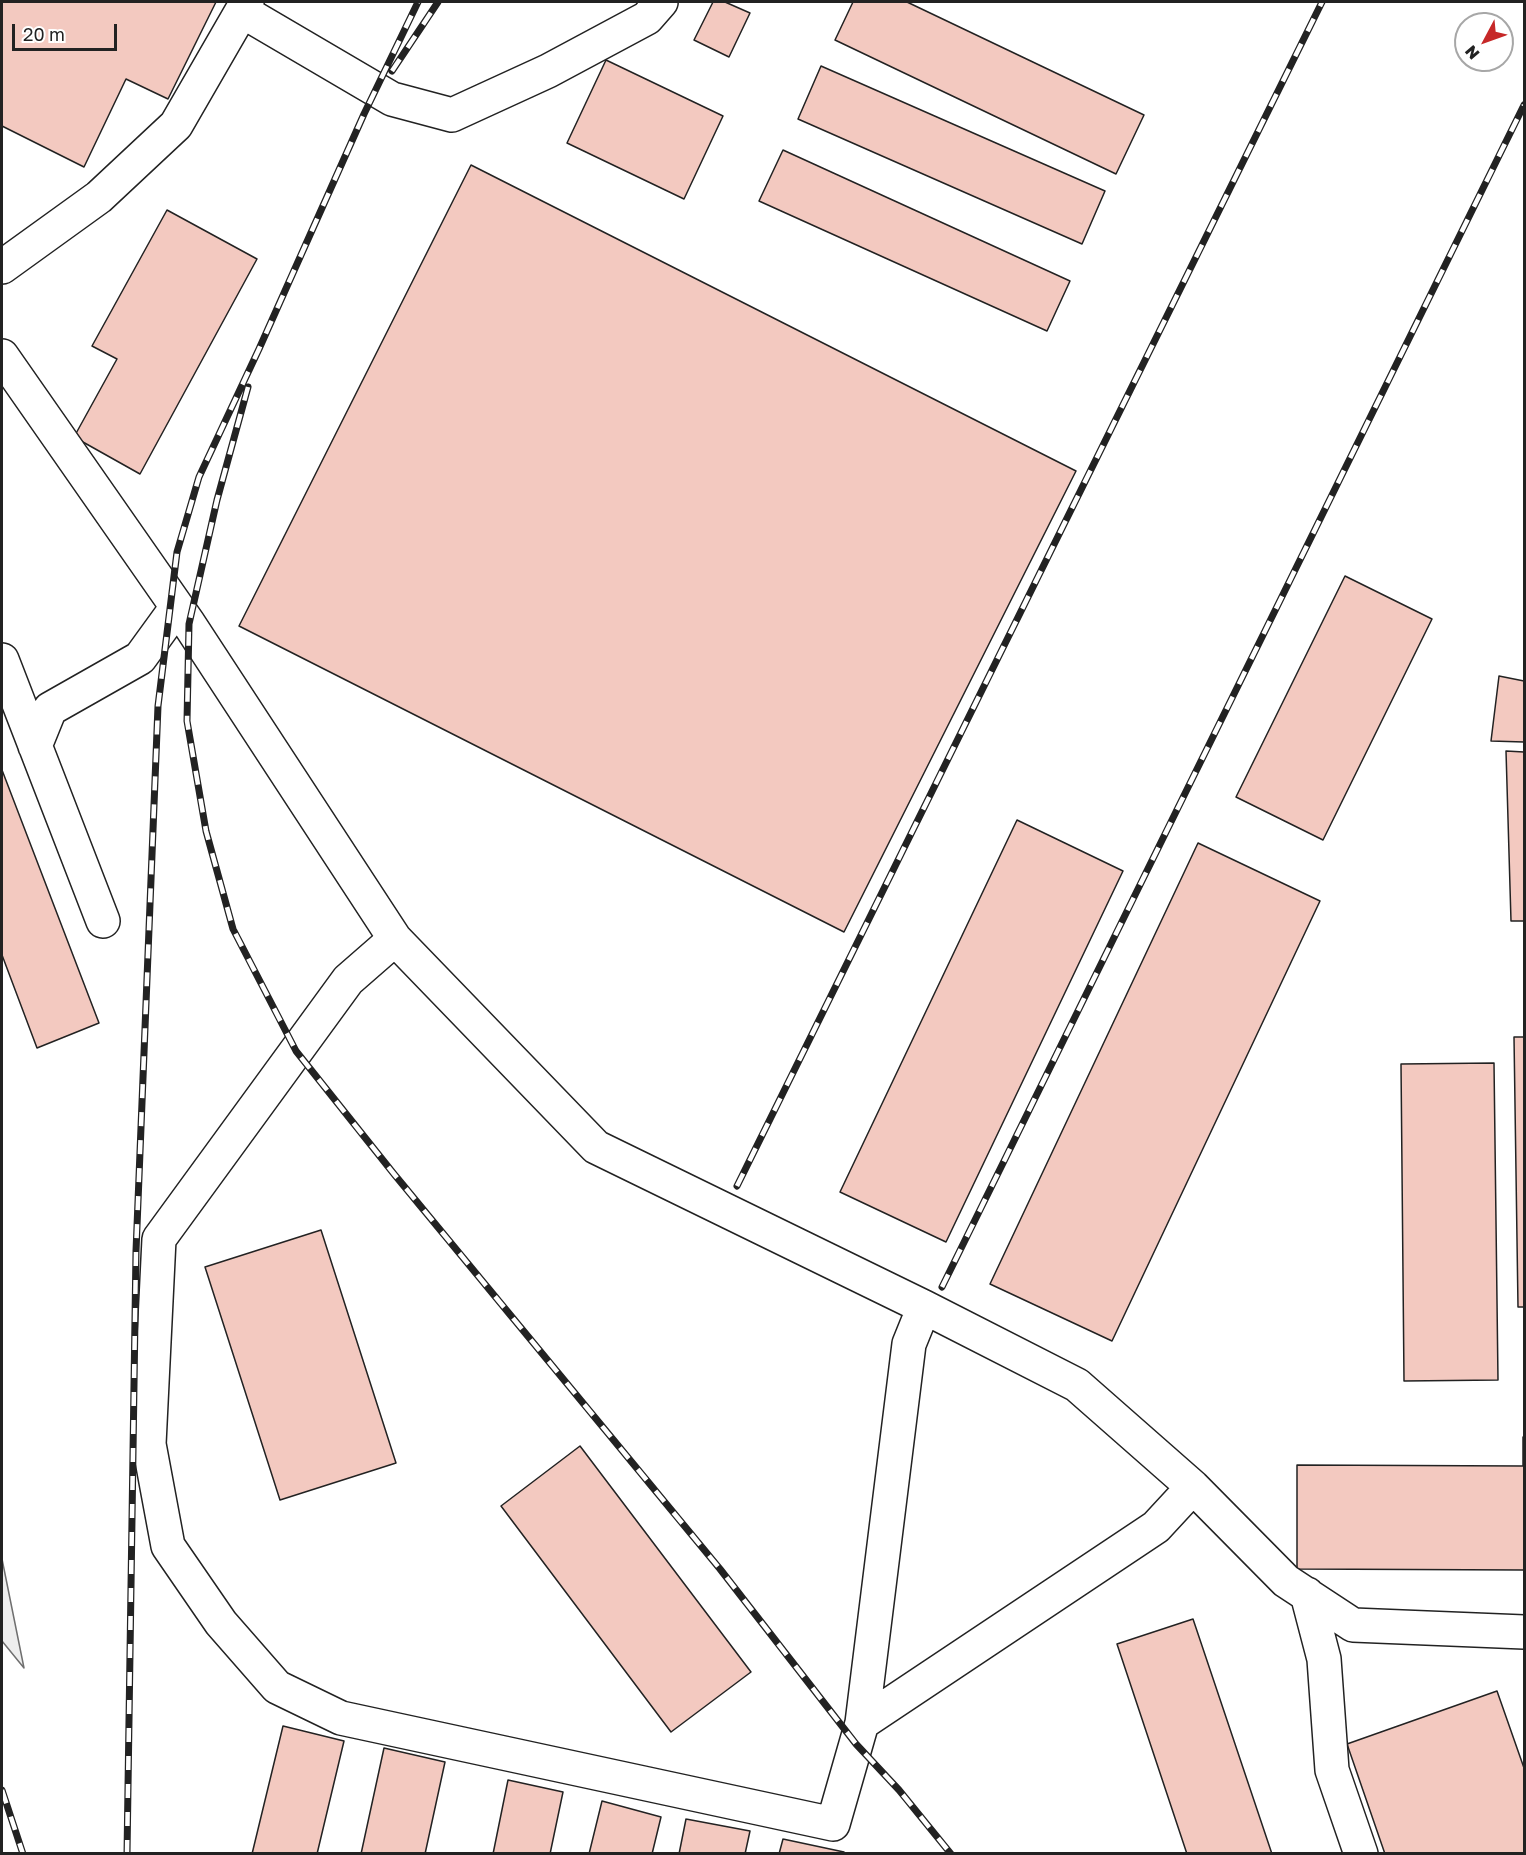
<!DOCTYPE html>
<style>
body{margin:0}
#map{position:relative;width:1526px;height:1855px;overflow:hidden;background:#fff;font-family:"Golos Text",sans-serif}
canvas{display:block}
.frame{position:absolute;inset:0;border:3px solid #222;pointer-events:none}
.north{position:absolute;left:1454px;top:12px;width:60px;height:60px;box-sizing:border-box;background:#fff;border:2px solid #a7a7a7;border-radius:50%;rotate:229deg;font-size:16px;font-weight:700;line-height:24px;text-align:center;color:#222}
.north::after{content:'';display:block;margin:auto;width:21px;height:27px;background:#c62828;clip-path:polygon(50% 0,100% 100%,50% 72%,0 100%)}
.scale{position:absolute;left:12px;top:24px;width:105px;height:27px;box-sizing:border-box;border:3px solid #222;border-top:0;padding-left:8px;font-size:18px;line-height:21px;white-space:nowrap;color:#222;-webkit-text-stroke:4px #fff;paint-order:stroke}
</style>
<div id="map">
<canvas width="1526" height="1855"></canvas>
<div class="frame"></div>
<div class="north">N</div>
<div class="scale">20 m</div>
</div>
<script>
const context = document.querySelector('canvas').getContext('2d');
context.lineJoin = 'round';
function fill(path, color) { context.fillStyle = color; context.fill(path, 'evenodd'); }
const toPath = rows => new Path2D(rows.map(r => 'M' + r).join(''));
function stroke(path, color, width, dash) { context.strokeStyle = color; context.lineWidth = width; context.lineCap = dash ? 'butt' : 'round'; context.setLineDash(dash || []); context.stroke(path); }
const green = toPath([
 [2,1559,24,1668,2,1641,2,1559]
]);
fill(green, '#eee');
stroke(green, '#6f6f6f', 1.5);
const building = toPath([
 [2,2,216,2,168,99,126,79,84,167,2,126,2,2],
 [713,2,725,2,750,13,729,57,694,40,713,2],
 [853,2,907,2,1144,115,1116,174,835,40,853,2],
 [606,60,723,116,684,199,567,143,606,60],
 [821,66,1105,191,1082,244,798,119,821,66],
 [783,150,1070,281,1047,331,759,201,783,150],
 [471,165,1076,471,844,932,239,626,471,165],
 [167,210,257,259,140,474,74,437,117,359,92,346,167,210],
 [1345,576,1432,619,1323,840,1236,797,1345,576],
 [1499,676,1524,681,1524,742,1491,741,1499,676],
 [1506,751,1524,752,1524,921,1511,921,1506,751],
 [2,770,99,1023,37,1048,2,955,2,770],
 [1017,820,1123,871,946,1242,840,1192,1017,820],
 [1198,843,1320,901,1112,1341,990,1284,1198,843],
 [1514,1037,1524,1037,1524,1307,1518,1307,1514,1037],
 [1494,1063,1498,1380,1404,1381,1401,1064,1494,1063],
 [321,1230,396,1463,280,1500,205,1267,321,1230],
 [1523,1437,1524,1437,1524,1570,1297,1569,1297,1465,1523,1466,1523,1437],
 [580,1446,751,1672,671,1732,501,1506,580,1446],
 [1193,1619,1272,1854,1187,1854,1117,1644,1193,1619],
 [1497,1691,1524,1768,1524,1854,1385,1854,1347,1744,1497,1691],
 [283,1726,344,1741,317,1854,252,1854,283,1726],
 [384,1748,445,1762,425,1854,361,1854,384,1748],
 [508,1780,563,1792,550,1854,493,1854,508,1780],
 [602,1801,661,1817,652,1854,589,1854,602,1801],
 [686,1819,750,1831,745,1854,679,1854,686,1819],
 [783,1839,844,1852,844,1854,779,1854,783,1839]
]);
fill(building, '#f3c9c0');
stroke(building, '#222', 1.5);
const minor = toPath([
 [242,11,392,99,452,115,548,71,647,18,661,2],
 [2,267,99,197,176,125,247,2],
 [2,356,189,624,395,939,596,1147,924,1307,1077,1385,1193,1487,1286,1581,1353,1625,1524,1632],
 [2,660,103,921],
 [35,746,50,709,140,658,177,607],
 [395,939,348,980,159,1239,149,1444,168,1546,221,1623,277,1687,341,1718,833,1824,862,1723,1156,1527,1193,1487],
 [1307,1594,1324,1659,1332,1770,1361,1854],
 [862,1723,909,1344,924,1307]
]);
stroke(minor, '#222', 36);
stroke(minor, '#fff', 33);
const rail = toPath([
 [392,71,438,2],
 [248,387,217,500,189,624,187,721,206,831,233,929,296,1051,394,1174,720,1569,856,1744,899,1790,951,1854],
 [737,1186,1322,2],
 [942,1287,1524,105],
 [2,1790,23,1854],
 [127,1854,136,1251,158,706,177,552,199,477,259,349,364,114,418,2]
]);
stroke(rail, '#222', 7);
stroke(rail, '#fff', 4.5, [14]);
</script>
